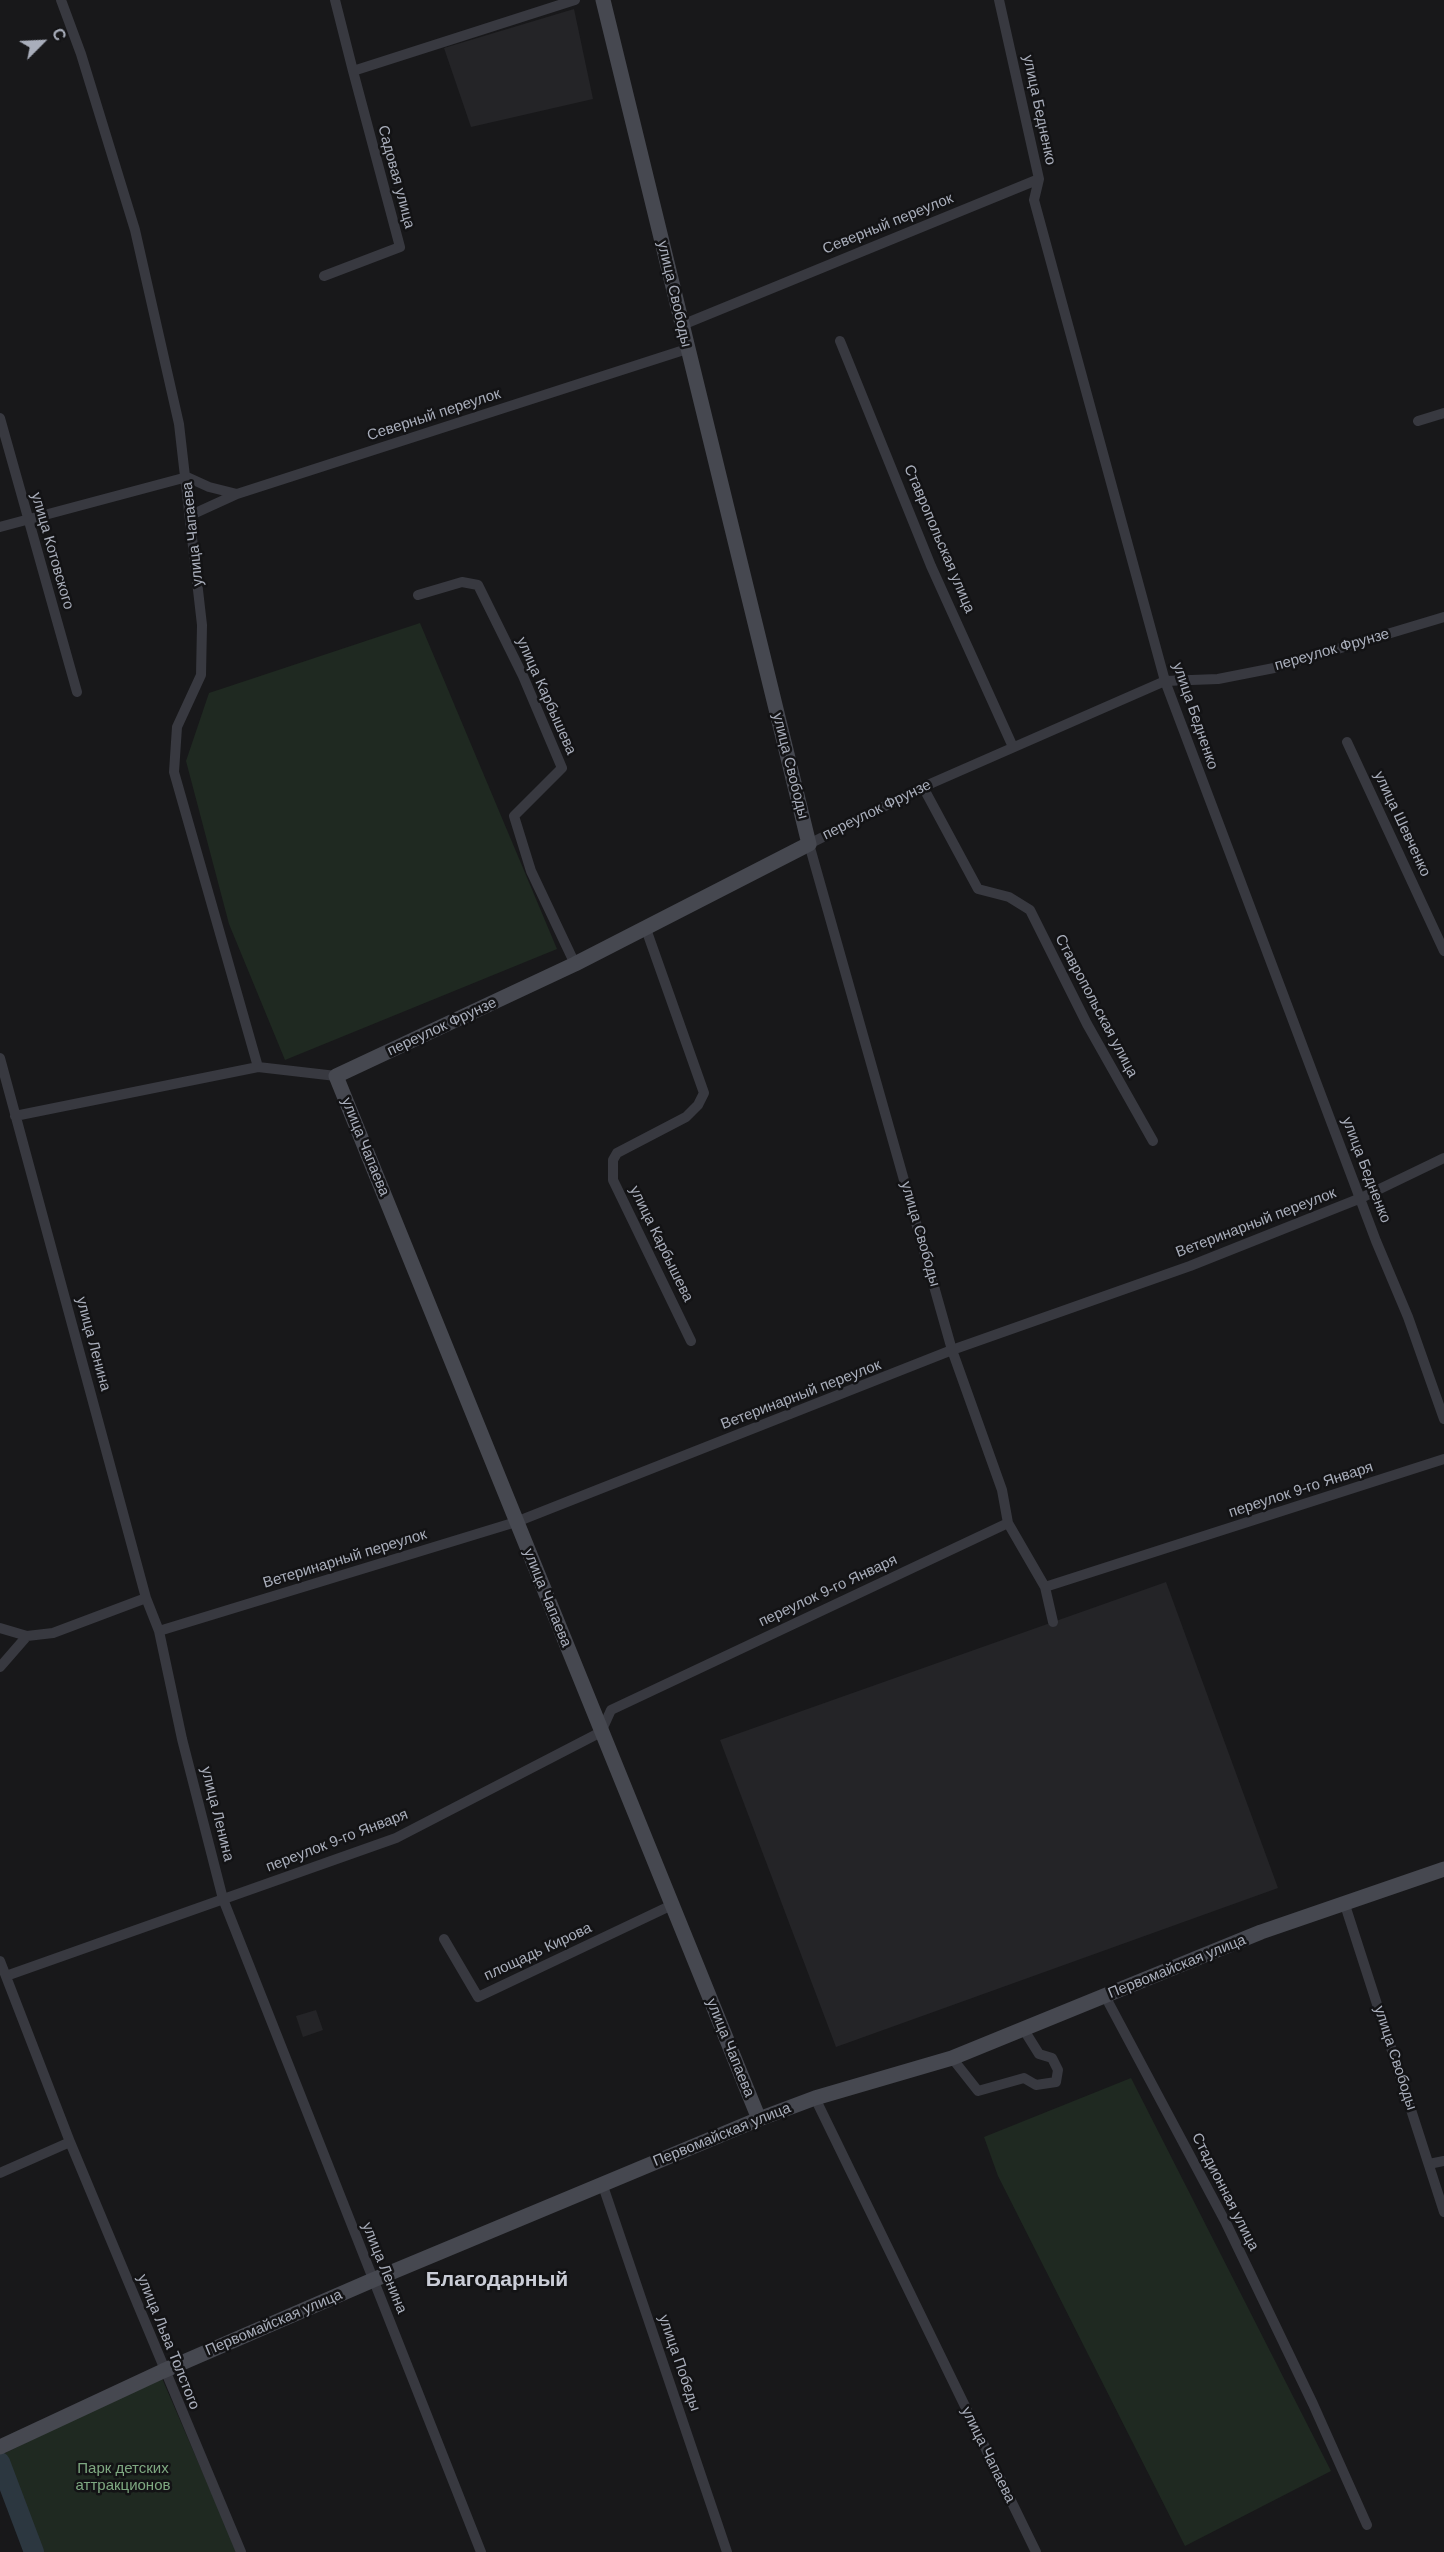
<!DOCTYPE html>
<meta charset="utf-8">
<style>
body{margin:0}
#map{position:relative;width:1444px;height:2552px;overflow:hidden;background:#18181a;font-family:Arial,sans-serif}
canvas{display:block}
.north{position:absolute;left:12px;top:12px;width:60px;height:60px;-webkit-text-stroke:4px #131315;paint-order:stroke;rotate:66deg;font-size:16px;font-weight:700;line-height:24px;text-align:center;color:#a9aebb}
.north::after{content:'';display:block;margin:auto;width:21px;height:27px;background:#a9aebb;clip-path:polygon(50% 0,100% 100%,50% 72%,0 100%)}
</style>
<div id="map">
<canvas width="1444" height="2552"></canvas>
<div class="north">С</div>
</div>
<script>
const context = document.querySelector('canvas').getContext('2d');
context.lineJoin = 'round';
function fill(path, color) { context.fillStyle = color; context.fill(path, 'evenodd'); }
const toPath = rows => new Path2D(rows.map(r => 'M' + r).join(''));
function stroke(path, color, width, dash) { context.strokeStyle = color; context.lineWidth = width; context.lineCap = dash ? 'butt' : 'round'; context.setLineDash(dash || []); context.stroke(path); }
function write(font, color, halo, rows, align = 'center') {
  context.font = font + ' Arial,sans-serif'; context.lineWidth = 5; context.setLineDash([]); context.textBaseline = 'middle'; context.strokeStyle = halo; context.fillStyle = color; for (const [text, x, y, turn = 0] of rows) {
    context.save(); context.translate(x, y); context.rotate((+turn || 0) * Math.PI / 180); context.textAlign = isNaN(turn) ? turn : align; if (halo) context.strokeText(text, 0, 0); context.fillText(text, 0, 0); context.restore();
  }
}
fill(toPath([
 [574,9,593,99,471,127,444,48],
 [1166,1582,1278,1888,836,2047,720,1740],
 [316,2010,323,2030,303,2037,296,2016]
]), '#242427');
fill(toPath([
 [420,623,557,949,285,1060,229,924,186,761,209,693],
 [1131,2078,1331,2471,1185,2546,998,2176,984,2137],
 [161,2376,237,2552,40,2552,1,2455]
]), '#1f2921');
stroke(toPath([
 [0,2462,34,2552]
]), '#2c3740', 20);
stroke(toPath([
 [61,0,81,54,135,230,179,424,202,625,201,675,177,727,174,772,258,1067],
 [335,0,353,71],
 [999,0,1039,179,1034,200,1165,681,1376,1241,1408,1317,1444,1419],
 [324,276,400,247,353,71,575,0],
 [682,325,1039,179],
 [840,341,931,566,1013,747],
 [0,418,77,692],
 [1418,421,1444,413],
 [191,515,237,494,687,349],
 [0,527,187,477,209,487,237,494],
 [418,595,462,582,478,585,523,676,562,768,514,816,531,871,575,964],
 [1444,617,1274,668,1218,679,1165,681,923,787,809,844,952,1350,1002,1490,1008,1523,1045,1587,1444,1459],
 [1347,742,1444,951],
 [923,787,978,889,1009,897,1030,910,1087,1024,1153,1141],
 [646,929,704,1093,698,1105,686,1117,617,1153,613,1160,613,1180,691,1341],
 [0,1058,146,1598,159,1631,182,1739,223,1899,481,2552],
 [15,1116,258,1067,336,1076],
 [1045,1587,1053,1622],
 [0,1628,27,1636,53,1633,146,1598],
 [159,1631,516,1522,952,1350,1190,1266,1361,1198,1444,1158],
 [0,1667,27,1636],
 [1345,1905,1444,2212],
 [444,1939,478,1997,672,1905],
 [0,1961,70,2142,0,2173],
 [6,1976,396,1838,601,1732,611,1710,1008,1523],
 [1105,1996,1226,2223,1313,2404,1367,2525],
 [952,2058,978,2091,1024,2078,1036,2085,1056,2082,1058,2070,1052,2058,1039,2054,1024,2030],
 [815,2098,1036,2552],
 [70,2142,241,2552],
 [1429,2164,1444,2161],
 [602,2183,727,2552]
]), '#383940', 10);
stroke(toPath([
 [603,0,809,844,575,964,336,1076,759,2119],
 [0,2447,163,2371,373,2280,759,2119,815,2098,952,2058,1261,1932,1444,1869]
]), '#464850', 15);
write('15px', '#a9aebb', '#131315', [
 ["улица Бедненко",1039,110,78],
 ["Садовая улица",396,177,75],
 ["Северный переулок",888,224,-22],
 ["улица Свободы",674,294,77],
 ["Северный переулок",434,415,-18],
 ["улица Чапаева",193,534,-96],
 ["Ставропольская улица",939,539,67],
 ["улица Котовского",52,551,74],
 ["переулок Фрунзе",1332,650,-16],
 ["улица Карбышева",546,696,66],
 ["улица Бедненко",1195,716,71],
 ["улица Свободы",790,766,76],
 ["переулок Фрунзе",877,810,-26],
 ["улица Шевченко",1402,824,65],
 ["Ставропольская улица",1096,1006,62],
 ["переулок Фрунзе",442,1027,-25],
 ["улица Чапаева",365,1147,68],
 ["улица Бедненко",1366,1170,69],
 ["Ветеринарный переулок",1256,1223,-21],
 ["улица Свободы",920,1234,74],
 ["улица Карбышева",661,1244,64],
 ["улица Ленина",93,1344,75],
 ["Ветеринарный переулок",801,1395,-21],
 ["переулок 9-го Января",1301,1490,-18],
 ["Ветеринарный переулок",345,1559,-17],
 ["переулок 9-го Января",828,1591,-25],
 ["улица Чапаева",547,1598,68],
 ["улица Ленина",217,1814,76],
 ["переулок 9-го Января",337,1841,-21],
 ["площадь Кирова",538,1952,-25],
 ["Первомайская улица",1177,1967,-22],
 ["улица Чапаева",730,2048,68],
 ["улица Свободы",1395,2058,72],
 ["Первомайская улица",722,2135,-22],
 ["Стадионная улица",1225,2192,63],
 ["улица Ленина",384,2268,68],
 ["Первомайская улица",274,2323,-23],
 ["улица Льва Толстого",168,2342,68],
 ["улица Победы",679,2363,71],
 ["улица Чапаева",988,2455,64]
]);
write('15px', '#7ea881', '#131315', [
 ["Парк детских",123,2469],
 ["аттракционов",123,2486]
]);
write('bold 21px', '#cacdd7', '#131315', [
 ["Благодарный",497,2280]
]);
</script>
